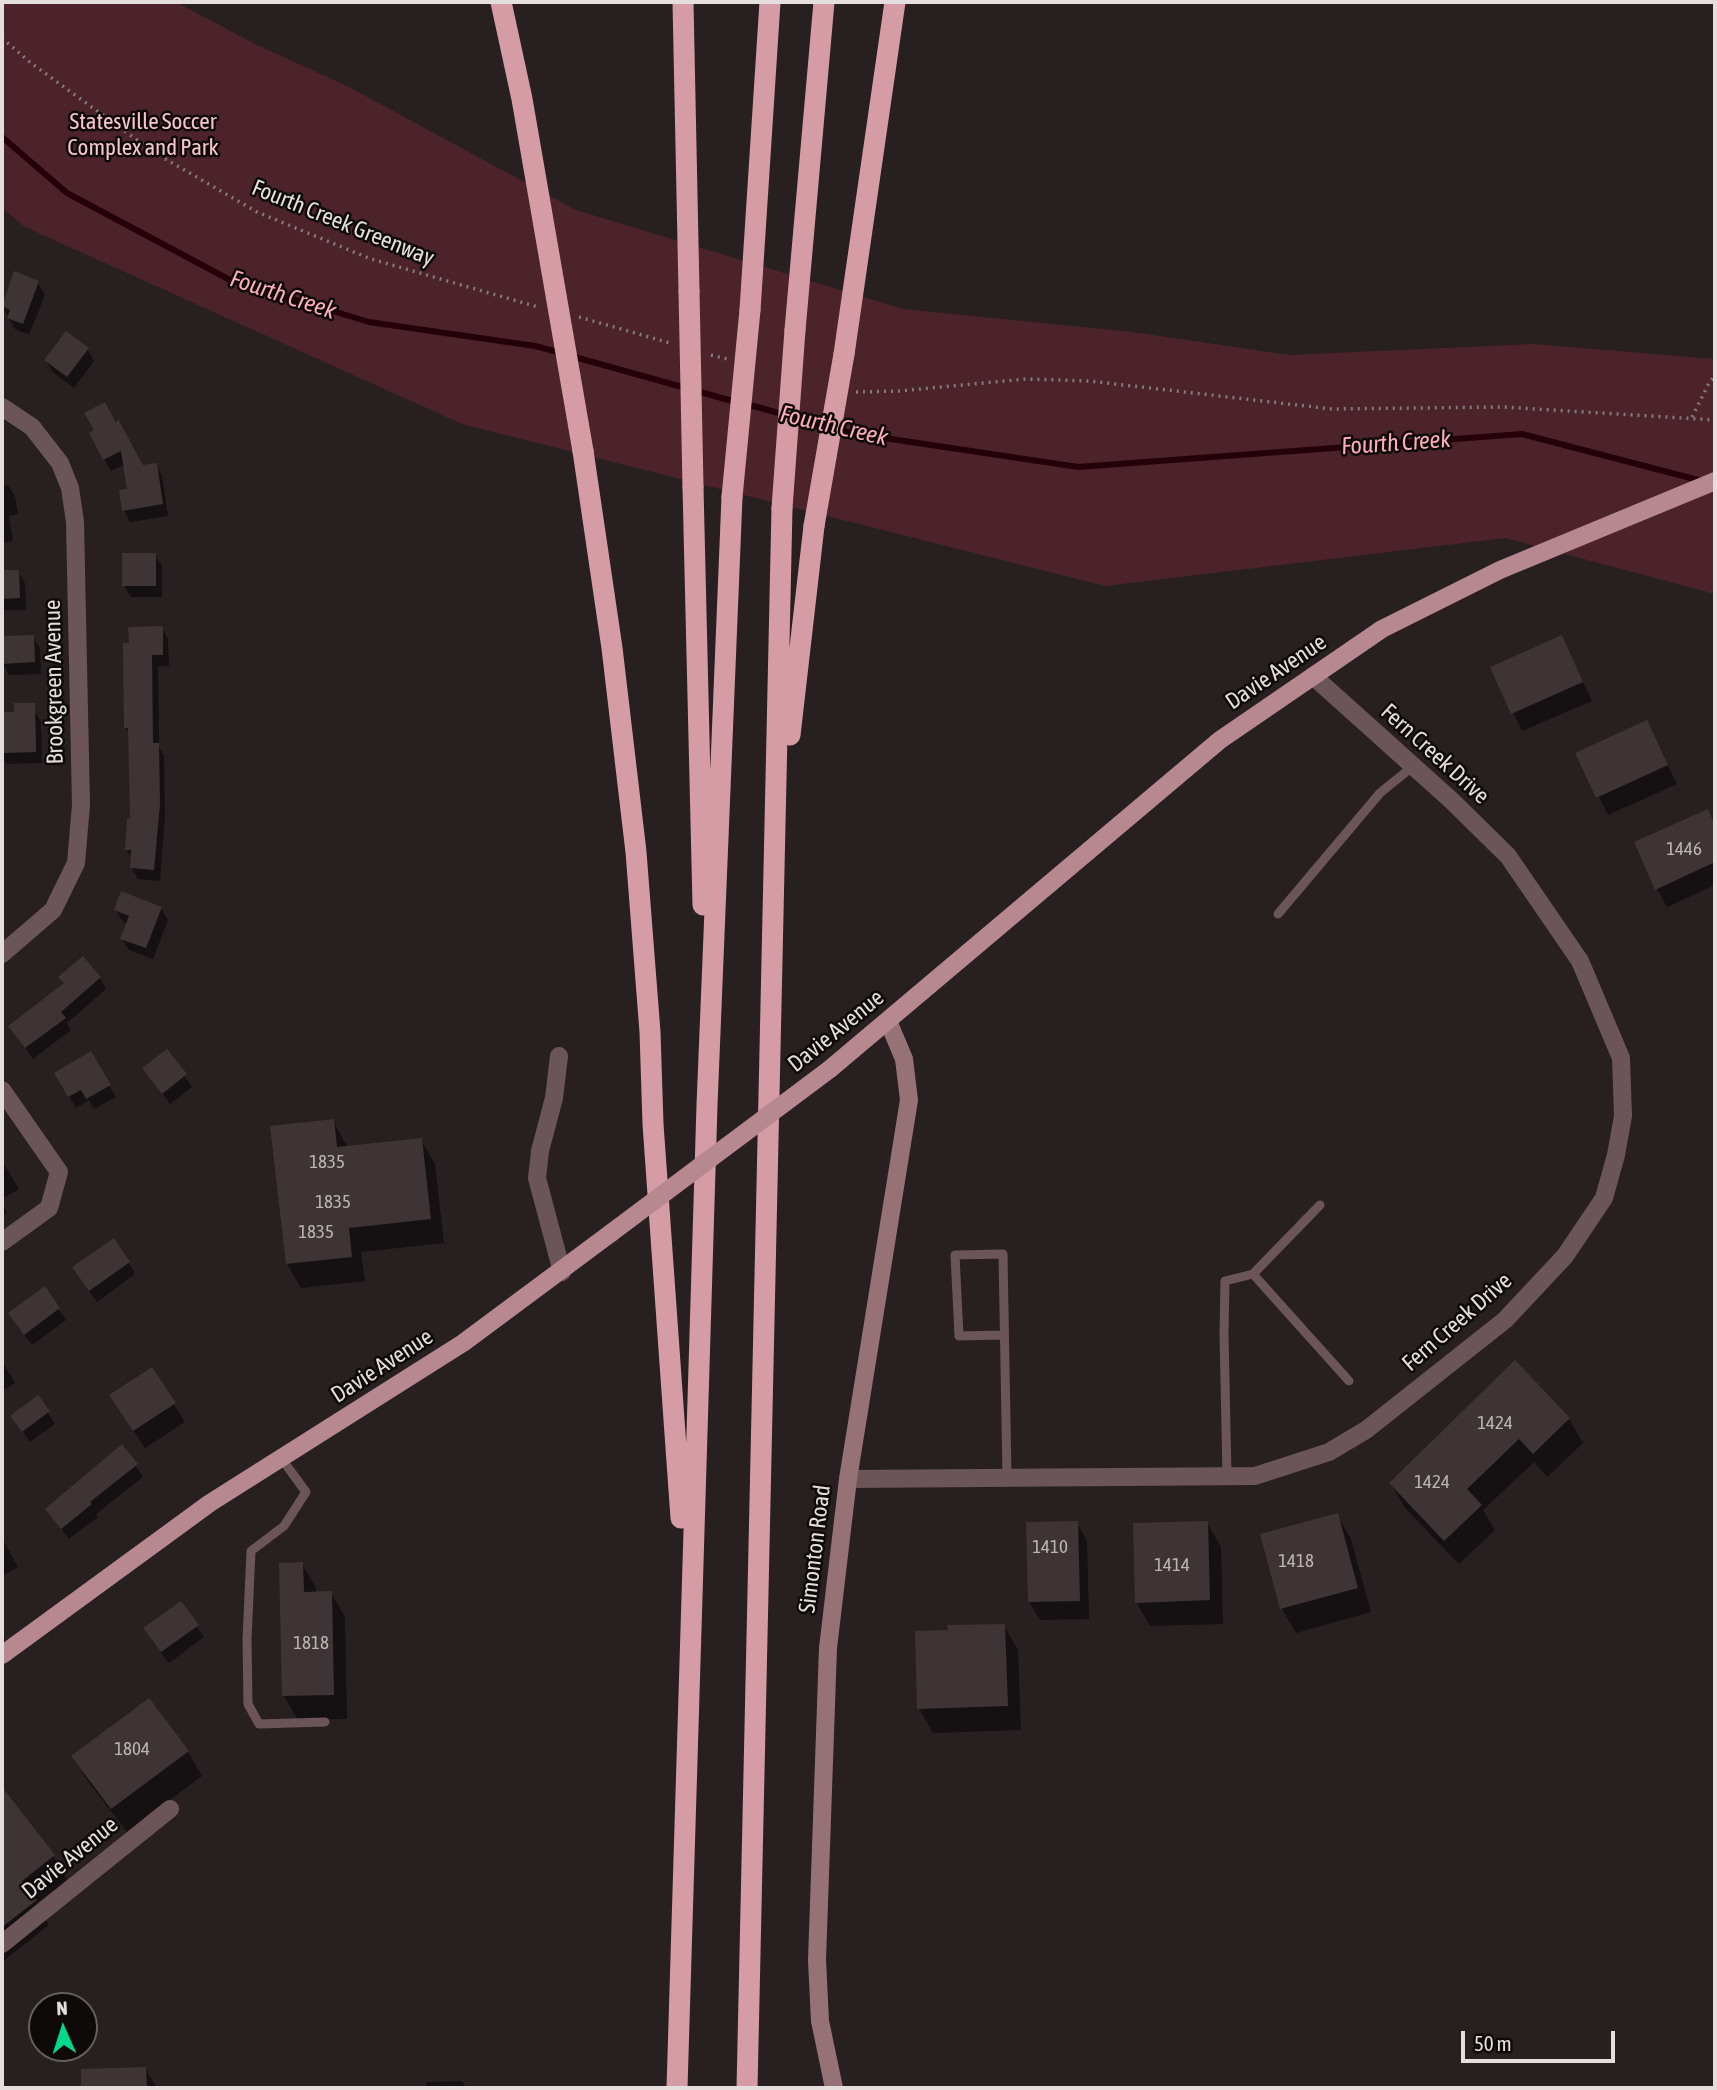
<!DOCTYPE html>
<style>
body{margin:0}
#map{position:relative;width:1717px;height:2090px;overflow:hidden;background:#281f20;font-family:"Asap Condensed",sans-serif}
canvas{display:block}
.frame{position:absolute;inset:0;border:4px solid #e4dedf;pointer-events:none}
.north{position:absolute;left:28px;top:1992px;width:70px;height:70px;box-sizing:border-box;background:#0e0a0a;border:2px solid #645f5f;border-radius:50%;rotate:357deg;font-size:19px;font-weight:700;line-height:28px;text-align:center;color:#e4dedf}
.north::after{content:'';display:block;margin:auto;width:24px;height:32px;background:#04d98b;clip-path:polygon(50% 0,100% 100%,50% 72%,0 100%)}
.scale{position:absolute;left:1461px;top:2031px;width:154px;height:32px;box-sizing:border-box;border:4px solid #e4dedf;border-top:0;padding-left:9px;font-size:21px;line-height:24px;white-space:nowrap;color:#e4dedf;-webkit-text-stroke:5px #0e0a0a;paint-order:stroke}
</style>
<div id="map">
<canvas width="1717" height="2090"></canvas>
<div class="frame"></div>
<div class="north">N</div>
<div class="scale">50 m</div>
</div>
<script>
const context = document.querySelector('canvas').getContext('2d');
context.lineJoin = 'round';
function fill(path, color) { context.fillStyle = color; context.fill(path, 'evenodd'); }
const toPath = rows => new Path2D(rows.map(r => 'M' + r).join(''));
function stroke(path, color, width, dash) { context.strokeStyle = color; context.lineWidth = width; context.lineCap = dash ? 'butt' : 'round'; context.setLineDash(dash || []); context.stroke(path); }
function write(font, color, halo, rows, align = 'center') {
  context.font = font + ' "Asap Condensed",sans-serif'; context.lineWidth = 5; context.setLineDash([]); context.textBaseline = 'middle'; context.strokeStyle = halo; context.fillStyle = color; for (const [text, x, y, turn = 0] of rows) {
    context.save(); context.translate(x, y); context.rotate((+turn || 0) * Math.PI / 180); context.textAlign = isNaN(turn) ? turn : align; if (halo) context.strokeText(text, 0, 0); context.fillText(text, 0, 0); context.restore();
  }
}
fill(toPath([
 [2,2,176,2,255,44,347,86,576,210,903,309,1132,332,1290,355,1534,344,1715,359,1715,594,1505,538,1105,586,462,424,25,227,2,208]
]), '#4c232b');
fill(toPath([
 [15,274,38,283,45,295,29,335,15,329,2,306],
 [88,350,94,361,74,388,53,372,46,361],
 [96,431,143,467,156,465,162,476,168,516,130,522,124,510,129,490,125,464,111,471,91,434],
 [8,485,15,496,18,514,9,516,13,541,2,543,2,486],
 [155,555,162,566,162,597,131,597,124,586],
 [2,572,18,572,25,583,26,610,2,610],
 [162,628,168,639,169,666,158,666,159,747,164,756,165,816,160,881,138,879,132,868,132,860,126,849,131,820,130,735,126,728,131,645],
 [33,637,40,648,41,674,9,675,3,663,2,638],
 [1561,637,1592,701,1522,731,1492,668],
 [34,710,41,722,42,763,7,764,2,755,2,718],
 [1646,722,1677,784,1608,815,1577,754],
 [1707,811,1715,826,1715,885,1667,907,1657,889],
 [161,908,168,920,153,959,129,950,122,939,128,924,123,922,116,910],
 [61,978,100,978,106,989,67,1023,71,1030,33,1059,10,1026,65,985],
 [167,1051,192,1087,170,1104,144,1068],
 [91,1054,116,1097,94,1109,89,1100,76,1108,56,1073],
 [333,1121,348,1148,421,1140,435,1164,444,1243,361,1252,365,1281,301,1288,287,1264],
 [2,1161,19,1189,2,1199],
 [2,1203,7,1213,2,1216],
 [129,1263,135,1274,97,1302,81,1279],
 [44,1289,66,1320,32,1345,17,1325],
 [2,1361,15,1383,2,1391],
 [151,1369,185,1422,145,1448,122,1413],
 [38,1397,55,1424,30,1442,12,1416],
 [1569,1419,1583,1443,1547,1477,1534,1462,1483,1510,1495,1530,1459,1564,1405,1508,1391,1484],
 [122,1447,143,1477,96,1514,98,1517,69,1539,47,1509],
 [1337,1515,1351,1539,1371,1612,1296,1633,1282,1609,1262,1536],
 [1207,1522,1221,1547,1223,1624,1150,1626,1136,1602],
 [1077,1523,1087,1541,1089,1619,1040,1620,1029,1602,1028,1524],
 [2,1538,18,1567,2,1576],
 [302,1564,316,1588,316,1593,331,1593,345,1617,347,1719,298,1720,284,1696],
 [181,1603,204,1637,169,1663,152,1640],
 [1004,1626,1018,1650,1021,1730,933,1733,919,1708],
 [148,1701,188,1752,202,1776,127,1832,87,1780,73,1756],
 [9,1799,53,1856,67,1880,37,1903,49,1925,2,1962,2,1805],
 [145,2068,157,2088,83,2088,82,2071],
 [462,2081,466,2088,426,2088,426,2082]
]), '#0007');
stroke(toPath([
 [2,137,67,193,230,280,369,322,535,346,561,353],
 [571,356,736,402],
 [746,404,851,433,1078,467,1522,434,1702,481]
]), '#240008', 6);
fill(toPath([
 [14,271,39,281,23,324,7,318,10,310,2,306],
 [66,331,89,348,67,377,44,360],
 [105,402,116,423,118,419,143,465,157,463,163,504,122,511,119,490,127,489,121,451,103,460,89,433,94,430,84,413],
 [122,553,156,553,156,586,122,586],
 [2,570,19,570,20,598,2,599],
 [163,626,163,655,152,655,153,743,159,743,160,804,154,870,130,868,131,850,125,850,127,818,130,819,128,728,124,728,123,643,129,643,128,627],
 [34,635,35,662,2,664,2,636],
 [1562,635,1583,682,1511,714,1490,667],
 [14,703,35,703,36,752,2,753,2,712,14,712],
 [1647,720,1668,765,1596,798,1575,753],
 [1708,809,1715,826,1715,862,1655,890,1634,842],
 [121,891,162,907,146,948,120,939,129,916,114,910],
 [83,956,101,977,61,1012,66,1018,25,1048,8,1026,64,983,58,977],
 [167,1049,187,1074,162,1094,142,1068],
 [91,1051,111,1085,86,1099,81,1090,68,1097,54,1073],
 [334,1119,337,1147,422,1138,431,1219,349,1228,352,1257,286,1264,270,1126],
 [114,1238,130,1262,89,1291,72,1267],
 [45,1286,60,1308,24,1335,8,1313],
 [1515,1360,1570,1418,1533,1454,1519,1439,1467,1489,1482,1505,1444,1541,1389,1483],
 [152,1367,176,1403,133,1431,109,1395],
 [38,1395,50,1411,22,1432,10,1416],
 [122,1444,138,1464,90,1502,92,1504,61,1529,45,1509],
 [1338,1513,1358,1588,1280,1609,1260,1534],
 [1078,1521,1080,1601,1028,1602,1026,1522],
 [1208,1521,1210,1600,1135,1603,1133,1523],
 [303,1562,304,1592,332,1591,334,1695,282,1696,279,1563],
 [181,1601,199,1625,161,1652,143,1628],
 [1005,1624,1008,1706,917,1709,915,1631,948,1630,947,1625],
 [149,1698,189,1751,111,1809,71,1756],
 [2,1787,55,1855,22,1881,37,1900,2,1927],
 [146,2067,147,2088,81,2088,81,2069]
]), '#3e3435');
stroke(toPath([
 [2,38,31,63,155,153,257,212,371,259,538,307],
 [579,317,670,343],
 [711,355,727,359],
 [856,392,899,391,1026,379,1089,381,1332,409,1503,407,1715,420],
 [1692,417,1710,381,1715,377]
]), '#827a7b', 3.5, [2, 5]);
stroke(toPath([
 [1278,914,1380,793,1412,767],
 [1253,1274,1349,1381],
 [1004,1335,959,1336,955,1255,1003,1254,1007,1477],
 [281,1458,306,1492,284,1526,251,1551,247,1639,248,1704,259,1724,325,1722],
 [1227,1476,1224,1334,1225,1281,1253,1274,1320,1205]
]), '#6c5559', 9);
stroke(toPath([
 [2,407,32,427,60,463,70,488,75,522,81,805,76,863,53,910,2,954],
 [559,1056,554,1098,540,1151,537,1178,562,1272],
 [2,1090,59,1172,49,1208,2,1242],
 [848,1479,1255,1476,1329,1452,1366,1430,1505,1320,1565,1256,1604,1198,1616,1155,1623,1116,1621,1058,1580,961,1508,856,1451,800,1313,676],
 [2,1944,170,1809]
]), '#6c5559', 18);
stroke(toPath([
 [834,2088,820,2021,817,1960,828,1648,848,1479,909,1100,904,1059,888,1021]
]), '#967277', 18);
stroke(toPath([
 [830,1069,1220,740,1382,629,1500,570,1715,481],
 [2,1655,210,1503,463,1343,611,1233]
]), '#b7888f', 18);
stroke(toPath([
 [683,2,689,291],
 [750,310,770,2],
 [795,330,824,2],
 [844,354,895,2],
 [583,451,612,648,636,852,650,1032,653,1124,681,1518],
 [693,487,703,905],
 [790,735,814,526],
 [677,2088,707,1105,732,497],
 [747,2088,782,508]
]), '#d59ca5', 21);
stroke(toPath([
 [611,1233,830,1069]
]), '#b7888f', 18);
stroke(toPath([
 [501,2,522,99,583,451],
 [689,291,693,487],
 [732,497,750,310],
 [782,508,795,330],
 [814,526,844,354]
]), '#d59ca5', 21);
write('19px', '#bab4b4', null, [
 ["1446",1684,849],
 ["1835",327,1162],
 ["1835",333,1202],
 ["1835",316,1232],
 ["1424",1495,1423],
 ["1424",1432,1482],
 ["1410",1050,1547],
 ["1418",1296,1561],
 ["1414",1172,1565],
 ["1818",311,1643],
 ["1804",132,1749]
]);
write('23px', '#f8c5cc', '#0e0a0a', [
 ["Statesville Soccer",143,122],
 ["Complex and Park",143,148]
]);
write('23px', '#e4dedf', '#0e0a0a', [
 ["Fourth Creek Greenway",343,223,22],
 ["Davie Avenue",1276,672,-34],
 ["Brookgreen Avenue",54,682,-91],
 ["Fern Creek Drive",1435,754,42],
 ["Davie Avenue",836,1031,-39],
 ["Fern Creek Drive",1457,1322,-41],
 ["Davie Avenue",382,1366,-33],
 ["Simonton Road",815,1549,-83],
 ["Davie Avenue",70,1858,-39]
]);
write('italic 24px', '#ffacba', '#0e0a0a', [
 ["Fourth Creek",283,295,18],
 ["Fourth Creek",834,426,13],
 ["Fourth Creek",1396,443,-4]
]);
</script>
